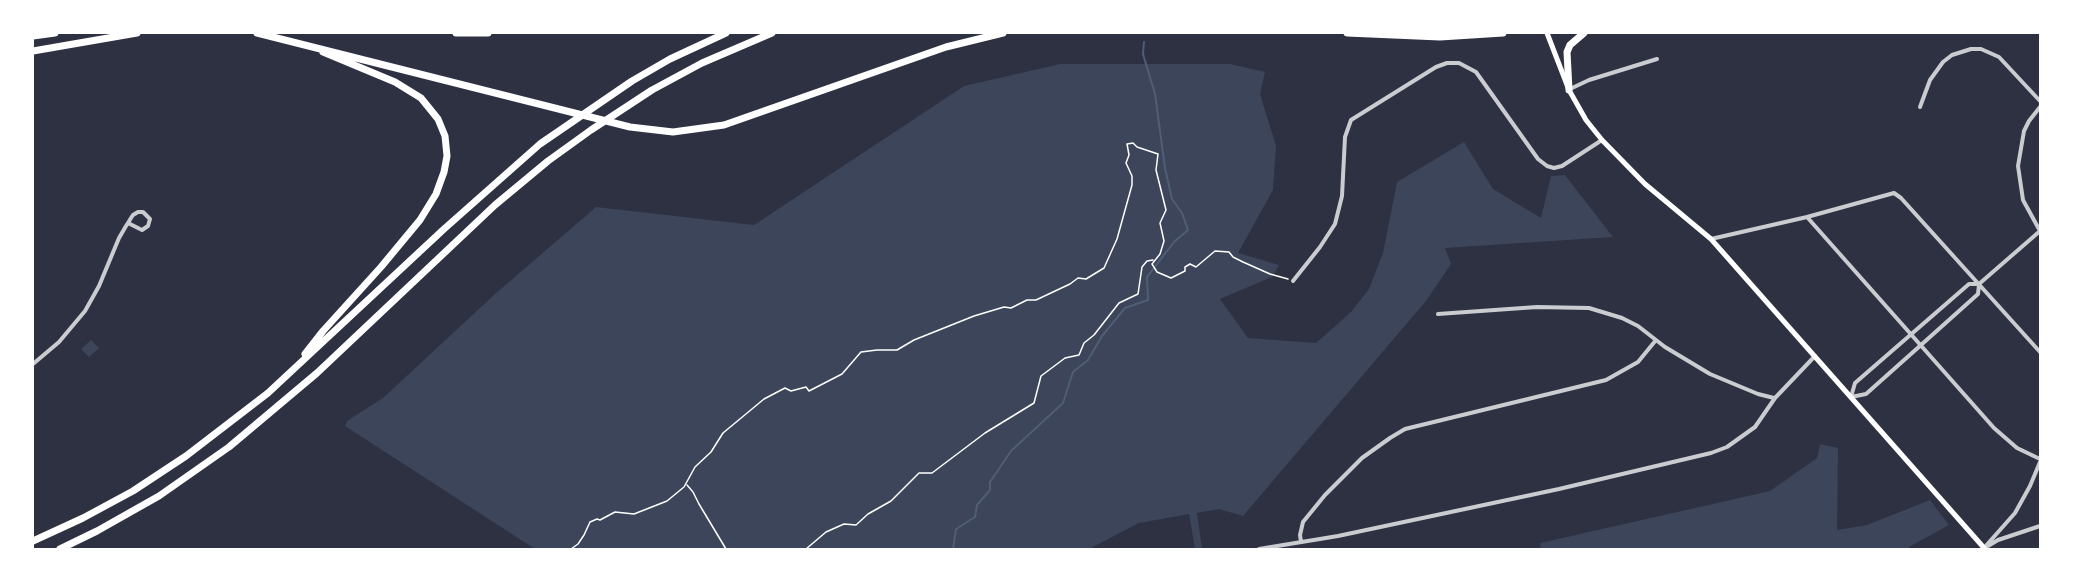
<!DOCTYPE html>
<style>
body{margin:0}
#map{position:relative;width:2073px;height:582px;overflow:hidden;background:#2d3142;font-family:Bitter,serif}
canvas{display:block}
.frame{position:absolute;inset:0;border:34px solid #fff;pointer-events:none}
</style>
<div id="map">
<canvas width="2073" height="582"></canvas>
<div class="frame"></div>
</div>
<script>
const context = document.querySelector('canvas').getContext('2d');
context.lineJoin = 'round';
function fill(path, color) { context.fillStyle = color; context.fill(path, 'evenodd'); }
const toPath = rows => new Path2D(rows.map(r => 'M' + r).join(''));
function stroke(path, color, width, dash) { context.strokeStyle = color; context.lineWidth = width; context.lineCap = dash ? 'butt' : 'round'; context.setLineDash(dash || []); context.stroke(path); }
fill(toPath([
 [1060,64,1230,64,1265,72,1260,94,1276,146,1273,190,1238,253,1279,265,1272,277,1220,299,1248,338,1316,343,1351,312,1369,289,1383,253,1397,182,1464,142,1493,189,1541,218,1551,176,1565,175,1613,237,1445,248,1451,264,1426,301,1243,516,1219,509,1197,513,1202,549,1195,549,1189,514,1139,523,1089,549,535,549,345,426,347,421,383,398,495,294,596,207,754,225,964,86],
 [91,340,99,348,89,357,81,349],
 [1820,444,1838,448,1837,530,1867,525,1930,500,1949,525,1909,547,1909,549,1541,549,1540,543,1770,491,1817,458]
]), '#3c4559');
stroke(toPath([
 [953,549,956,529,975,517,977,505,990,490,990,482,1011,451,1063,403,1073,372,1088,360,1102,336,1125,308,1148,300,1147,277,1174,242,1188,230,1182,213,1172,199,1165,168,1155,94,1143,54,1144,42]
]), '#4f5d75', 2);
stroke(toPath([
 [687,485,693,492,699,504,726,549],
 [571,549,578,544,584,535,590,522,597,519,600,520,615,512,634,514,667,501,684,487,695,467,711,452,723,433,764,399,785,388,791,391,806,387,809,391,842,374,861,352,877,350,897,350,914,340,974,316,1004,307,1011,308,1027,300,1036,300,1070,284,1078,278,1086,279,1104,268,1117,239,1132,185,1132,176,1126,163,1129,155,1127,144,1133,143,1137,147,1158,154,1156,170,1166,210,1160,223,1164,241,1160,254,1152,264,1157,272,1171,278,1185,271,1185,267,1190,264,1196,267,1215,251,1229,252,1233,257,1243,262,1270,274,1288,279],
 [806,549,826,532,844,524,856,525,868,514,891,501,919,473,932,473,985,433,1034,403,1041,376,1065,358,1079,355,1084,343,1094,335,1119,303,1138,294,1142,267,1147,261,1153,260]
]), '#fff', 1.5);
stroke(toPath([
 [1570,89,1589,80,1657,59],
 [1920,107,1930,80,1943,62,1952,55,1971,49,1981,49,1999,57,2040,101],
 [1807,217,1994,428,2017,448,2040,459],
 [2040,231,2023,200,2018,166,2024,131,2029,121,2040,107],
 [1711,239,1807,217,1894,193,1901,198,2040,352],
 [1293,281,1320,247,1335,224,1342,196,1345,137,1351,120,1436,67,1447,63,1459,63,1476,72,1538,159,1547,166,1554,168,1562,166,1602,140],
 [1438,314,1537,307,1589,308,1622,318,1638,326,1665,347,1710,374,1758,394,1774,398],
 [33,364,59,342,85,311,99,286,119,238,126,226,128,223,131,218,133,215,138,212,143,212,150,219,148,226,142,230,128,223],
 [1851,397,1855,383,1969,284,1979,284,2040,231],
 [1851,397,1866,394,1921,345,1978,294,1979,285],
 [1301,542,1300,535,1303,522,1325,495,1362,458,1390,438,1405,429,1606,380,1638,362,1656,340],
 [1988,546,1998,540,2040,526],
 [1984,548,2015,513,2030,486,2040,462],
 [1259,549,1338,536,1559,489,1711,453,1727,447,1755,427,1775,398,1815,356]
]), '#caccd0', 4);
stroke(toPath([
 [1547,33,1569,90,1586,120,1602,140,1645,184,1711,239,1985,549]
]), '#fff', 5);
stroke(toPath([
 [257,33,630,127,673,132,724,125,946,47,1003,33],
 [456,33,488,33],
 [1347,33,1440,37,1503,33],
 [33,36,55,33],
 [33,51,137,33],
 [1569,90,1567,52,1570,45,1584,33],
 [305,354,323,331,381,267,420,220,436,194,444,172,447,156,445,136,438,119,421,98,395,82,323,52],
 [33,541,83,518,133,491,186,456,268,393,444,229,540,144,632,81,670,59,726,33],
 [60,549,97,531,159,496,229,447,317,373,495,205,548,161,591,130,652,90,702,63,772,33]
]), '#fff', 7);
</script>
